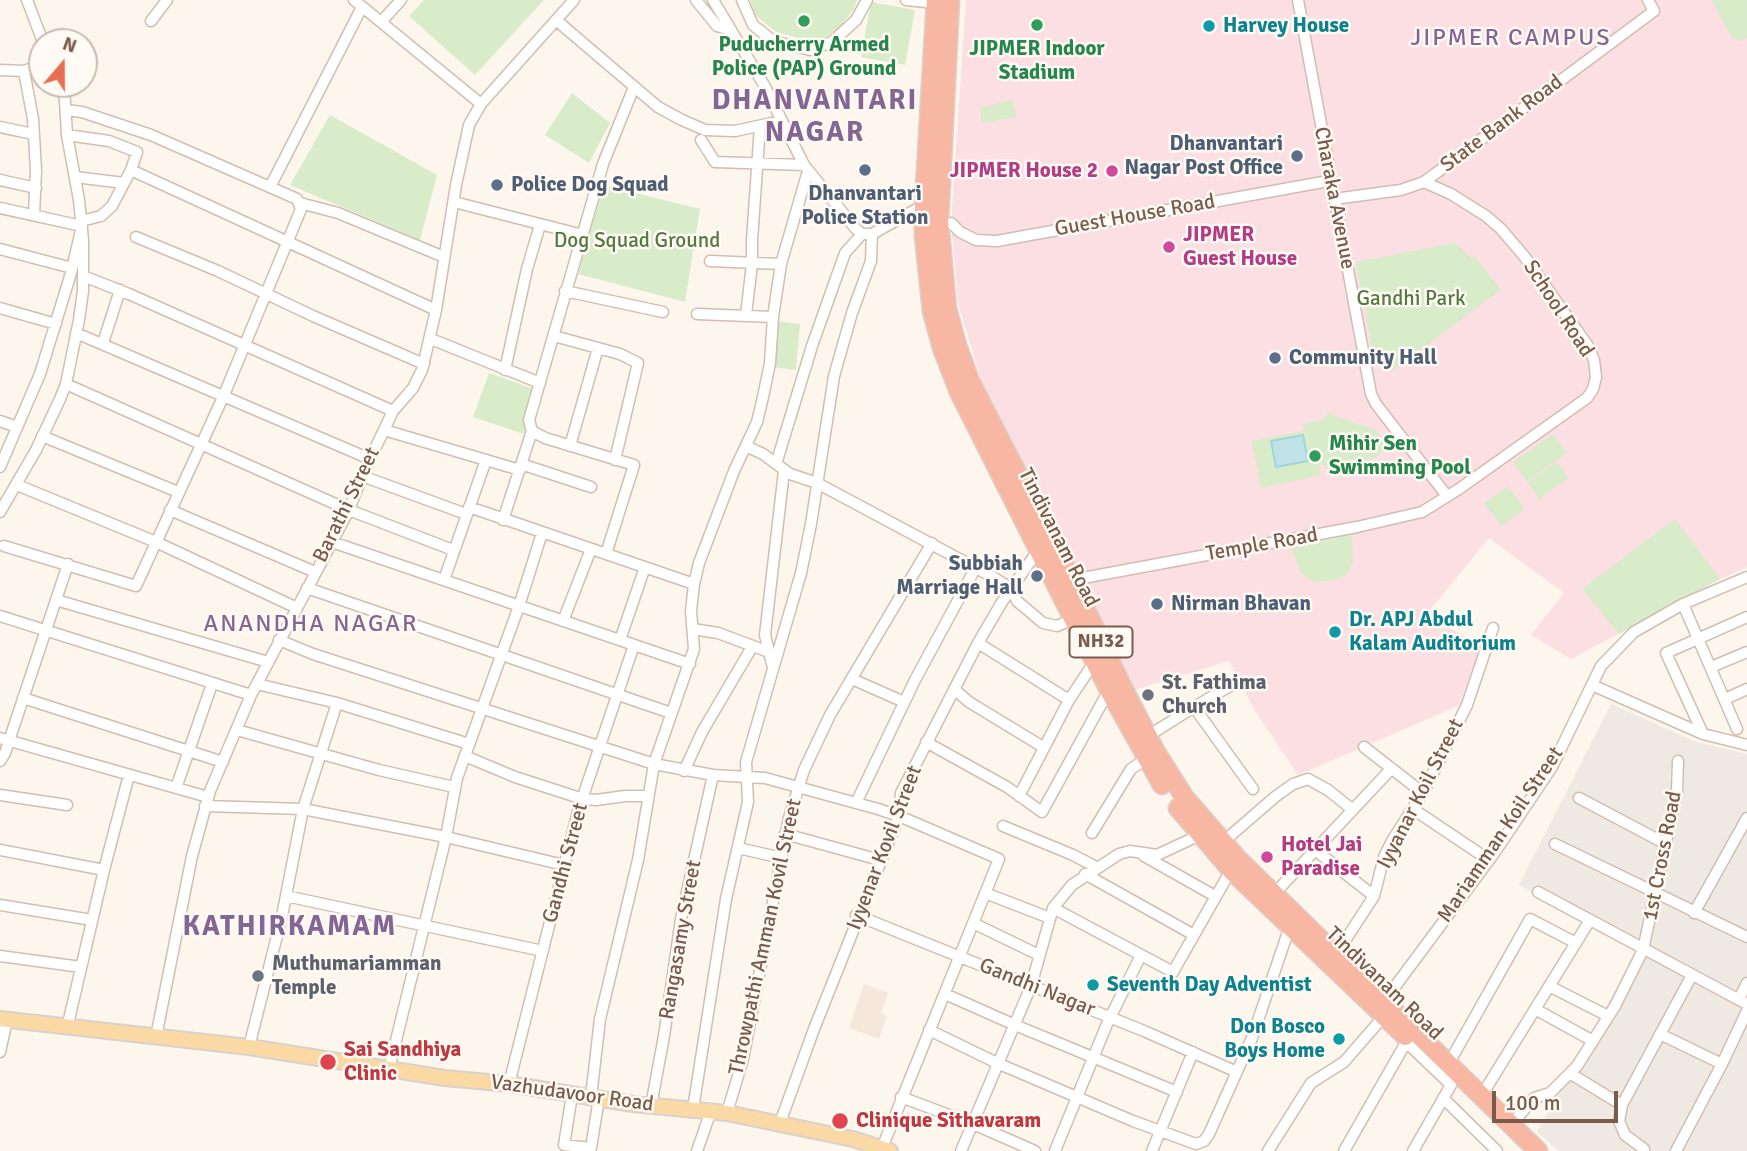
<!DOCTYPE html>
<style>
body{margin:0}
#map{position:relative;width:1747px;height:1151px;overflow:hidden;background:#fdf6ec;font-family:Signika,sans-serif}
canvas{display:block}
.north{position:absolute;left:28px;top:28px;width:70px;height:70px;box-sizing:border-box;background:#fffaf3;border:2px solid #cabbb1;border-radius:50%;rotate:20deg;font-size:19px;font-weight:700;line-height:28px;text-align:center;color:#7a5c4d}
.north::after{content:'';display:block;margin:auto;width:24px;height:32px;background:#e76f51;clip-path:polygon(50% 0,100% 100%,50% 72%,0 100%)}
.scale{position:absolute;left:1492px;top:1091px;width:126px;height:32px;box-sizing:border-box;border:4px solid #7a5c4d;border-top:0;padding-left:9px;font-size:21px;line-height:24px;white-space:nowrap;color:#7a5c4d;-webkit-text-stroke:5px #fffaf3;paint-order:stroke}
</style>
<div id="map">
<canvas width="1747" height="1151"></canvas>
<div class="north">N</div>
<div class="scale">100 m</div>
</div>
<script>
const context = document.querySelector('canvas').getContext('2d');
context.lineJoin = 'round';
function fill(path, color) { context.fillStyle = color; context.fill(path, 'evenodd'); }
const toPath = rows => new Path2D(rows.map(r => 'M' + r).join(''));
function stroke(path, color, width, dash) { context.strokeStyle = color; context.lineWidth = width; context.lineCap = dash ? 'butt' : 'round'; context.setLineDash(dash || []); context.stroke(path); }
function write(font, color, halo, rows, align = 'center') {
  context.font = font + ' Signika,sans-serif'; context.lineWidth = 5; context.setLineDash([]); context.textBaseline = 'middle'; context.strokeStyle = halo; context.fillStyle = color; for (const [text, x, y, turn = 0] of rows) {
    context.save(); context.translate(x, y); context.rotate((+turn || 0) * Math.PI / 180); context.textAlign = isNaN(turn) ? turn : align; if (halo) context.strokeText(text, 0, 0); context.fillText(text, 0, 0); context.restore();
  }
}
fill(toPath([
 [864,984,888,993,881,1013,887,1016,879,1039,849,1028]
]), '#f5e8da');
fill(toPath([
 [1611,704,1694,741,1747,754,1747,1151,1559,1151,1537,1132,1638,950,1519,885]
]), '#efe9e4');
fill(toPath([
 [966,0,1747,0,1747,567,1720,579,1571,659,1531,635,1564,593,1489,538,1426,615,1490,650,1474,699,1298,775,1255,711,1229,661,1134,690,981,380,958,303,951,223]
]), '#fbdfe3');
fill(toPath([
 [424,0,544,0,475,75,409,16],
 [750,0,857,0,854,9,839,28,823,39,806,40,776,32,754,14],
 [1712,0,1747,0,1747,38,1740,41,1732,38],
 [871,2,915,10,905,65,861,57],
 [572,93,610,123,589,163,545,135],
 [1013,100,1016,117,981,123,981,107],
 [330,115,437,175,420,240,290,185],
 [603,185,700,209,685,302,578,274],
 [1455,243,1471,258,1474,256,1501,290,1390,372,1387,361,1375,365,1356,262],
 [777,321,800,324,796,370,773,367],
 [489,373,534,389,524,434,473,417],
 [1327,413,1376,430,1388,448,1353,473,1326,469,1325,464,1319,465,1321,475,1261,488,1252,441,1304,431,1303,424,1325,419],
 [1553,434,1567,453,1527,482,1513,462],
 [1557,462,1568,478,1539,499,1528,483],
 [1508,486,1525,509,1502,526,1484,503],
 [1675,519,1720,579,1619,634,1582,589],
 [1352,535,1353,562,1349,572,1340,579,1317,582,1305,577,1298,568,1292,547]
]), '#d8ecc9');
const water = toPath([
 [1303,435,1308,461,1276,467,1271,441,1303,435]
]);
fill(water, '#bfe3e8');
stroke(water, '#a5d3da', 2);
const street = toPath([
 [27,0,43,42],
 [354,0,481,104],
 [696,0,717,26,731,30],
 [713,0,764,85,804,165,856,229,862,234,872,234,924,205],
 [742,0,753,25,773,41,810,50,832,42,856,20,867,0],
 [906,0,936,3],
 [1298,0,1371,394,1376,404,1447,496],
 [556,20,658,107,682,120,705,130,735,131,781,121],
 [151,21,167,0],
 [381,22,401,0],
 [0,70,24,71,42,64],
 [24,71,33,119,36,170,34,215],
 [0,127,33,134],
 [67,135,109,141,137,152,131,170,112,206,101,216,81,221],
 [701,140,715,162,804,165],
 [131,170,436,310],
 [75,177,124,183],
 [0,180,36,188],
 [270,187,362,7],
 [1334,199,1401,190,1424,182,1654,11,1648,0],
 [454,202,583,235],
 [300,203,338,213,444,257],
 [0,208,82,226,71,273,40,374,0,467],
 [951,223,960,232,976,240,997,241,1323,182],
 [136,237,218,271,313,316,424,364],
 [0,249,72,268],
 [710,261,781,264],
 [83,276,129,294,393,411],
 [565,291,663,312],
 [0,308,56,324],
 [697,314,773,317],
 [746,315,752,264,752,240,760,126],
 [76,333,370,459],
 [554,336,620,354,638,363,615,460],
 [431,339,540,383],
 [103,343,120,290],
 [505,370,527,269,540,225],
 [66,384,349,510,453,550],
 [0,421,17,427],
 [384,430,520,470],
 [42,436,178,492],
 [570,446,598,348],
 [746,446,763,454,790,474,817,483,991,576,1012,589,1017,601,1043,623,1057,626,1073,619],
 [521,464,591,487],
 [776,464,812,346,845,253,862,234],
 [362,476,466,514],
 [17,485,156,542,297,608],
 [469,507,694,584],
 [170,510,315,572],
 [0,512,36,450,60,399,66,384,79,320,83,291,83,240,79,200,67,135,65,101,62,84],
 [503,520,532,431],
 [332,542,690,664],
 [4,546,136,586,224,395,301,209,297,199,151,135,82,112,66,110],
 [606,554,634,465,545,438,532,431,529,420,603,164,634,87],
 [444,580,486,460],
 [1072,580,1357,527,1422,512,1459,489,1587,398,1593,389,1596,377,1594,360,1588,346,1524,256,1501,229,1486,216,1451,194,1424,182],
 [307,588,671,713],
 [56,600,268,662],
 [1683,604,1737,729],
 [0,616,251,695],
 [563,621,591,549],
 [693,629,718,633,769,652],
 [279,640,313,654,654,764,713,775,765,778,878,809,899,816,999,859,882,1148],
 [620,640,645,567],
 [978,643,1069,700],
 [1711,667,1747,652],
 [773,668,765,635,784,471],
 [852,679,904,702],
 [257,684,337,703,469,744],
 [1592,685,1703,734,1747,745],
 [954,689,969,702,1043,747],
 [23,698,223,762],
 [1725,699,1747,689],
 [1194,707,1237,682],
 [237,730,379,770,454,787],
 [1703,734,1666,653,1747,617],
 [1148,736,1194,707,1253,789],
 [0,738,208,797],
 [926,742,1007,787,1042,812,1109,690],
 [1364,747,1423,793],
 [465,756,515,777,583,799,596,800,625,796,648,796],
 [0,761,5,753,68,564],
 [684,771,702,732,752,647],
 [176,788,212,684],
 [0,795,67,805],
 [1019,796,1069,700,1095,661],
 [1579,798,1666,844],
 [856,803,915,680,976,567],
 [205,806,303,809,446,837,564,865],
 [1413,809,1489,860],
 [1003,826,1073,855,1096,867],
 [1092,833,1131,769,1150,756],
 [785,834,880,860],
 [1223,842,1275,797,1293,784,1308,779,1328,790,1353,810],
 [1555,844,1747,937],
 [738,848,782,858],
 [0,850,104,870],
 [1315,850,1374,896],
 [1144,856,1215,896],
 [1085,874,1194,935],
 [1538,892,1747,1004],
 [985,893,1050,918],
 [1274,894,1391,769],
 [286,896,543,951],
 [0,905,92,920],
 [1053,908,1173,972,1231,870],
 [1694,913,1747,818],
 [856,915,1144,1031,1237,1072],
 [973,923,1039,955],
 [1337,953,1374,896,1384,857,1392,841,1425,789,1467,705,1493,628],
 [0,956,81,967],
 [1549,986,1608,1016],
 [945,994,1015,1025,1177,1092],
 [1739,999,1747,983],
 [1385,1000,1495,852,1552,767,1601,666,1634,632,1683,604,1747,577],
 [1535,1009,1593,1041],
 [67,1028,104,870,129,775],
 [929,1030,997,1063,1133,1121,1196,1144,1204,1141,1209,1134,1252,1038,1290,926],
 [1660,1034,1722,1064],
 [156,1037,192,856,210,791,251,695,349,510,362,476,393,411,413,388,422,370,436,310,456,185,469,125,481,104,574,0],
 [1406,1042,1451,1085,1413,1151],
 [249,1047,282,916,303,809,337,703],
 [0,1052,7,1020],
 [1449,1063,1530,919,1576,943],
 [389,1069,446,837,457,778,519,606,542,533],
 [1571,1074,1622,1105],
 [509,1084,578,811,634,645],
 [572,1095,564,1145,591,1148,599,1098],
 [1482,1095,1590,920],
 [591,1097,600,1019,638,860,654,764,694,649,691,611,694,584,699,563,734,471,757,422,763,397,770,363,773,317,781,264,808,171],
 [901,1097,973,1124,1035,1151],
 [1443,1098,1497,1151],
 [651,1106,664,1036,681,919,713,775],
 [693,1109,726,899,748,802,746,762,801,573,811,524,834,376,852,313,871,261,872,234],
 [727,1113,743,1059,789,818,804,770,830,715,932,543],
 [780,1123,814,1029,899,816,901,793,978,643,1002,602,1039,549],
 [1512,1124,1534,1098,1550,1093,1577,1066,1615,1006,1643,950,1677,790,1678,761],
 [1644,1149,1625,1135,1619,1121,1622,1105,1692,975],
 [697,1151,711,1111],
 [961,1151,1031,986,1053,908,1072,885,1119,854,1130,851,1157,855,1200,835],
 [1055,1151,1107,1024,1141,955],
 [1152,1151,1193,1052],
 [1268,1151,1311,1083,1344,1062,1384,1016],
 [1344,1151,1408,1039,1411,1036],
 [1676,1151,1722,1064,1747,1011]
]);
const primary = toPath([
 [0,1019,249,1047,445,1078,509,1084,633,1104,727,1113,853,1139,890,1151]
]);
const highway = toPath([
 [936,0,924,205,924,236,932,311,942,348,959,392,1109,690,1162,785],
 [950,0,939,222,947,309,957,345,970,381,1072,580,1120,682,1156,752,1185,798,1238,859,1538,1151],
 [1178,808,1231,870,1405,1036]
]);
stroke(street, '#d1beb0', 13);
stroke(primary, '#dad1cd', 18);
stroke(highway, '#dad1cd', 21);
stroke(street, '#fff', 10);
stroke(primary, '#fbd9a5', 14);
stroke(highway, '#f7b7a3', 18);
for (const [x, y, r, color] of [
 [804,21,7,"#2e9e5b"],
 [1037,25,7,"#2e9e5b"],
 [1209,26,7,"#0f9aa8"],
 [1297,156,7,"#5c6f8a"],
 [865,170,7,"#5c6f8a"],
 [1112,171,7,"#d1479c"],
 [497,185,7,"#5c6f8a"],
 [1169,247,7,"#d1479c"],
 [1275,358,7,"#5c6f8a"],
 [1315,456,7,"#2e9e5b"],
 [1037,576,7,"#5c6f8a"],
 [1157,604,7,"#5c6f8a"],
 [1335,632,7,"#0f9aa8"],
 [1148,695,7,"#6b7280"],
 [1267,857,7,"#d1479c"],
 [258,976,7,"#6b7280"],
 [1093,985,7,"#0f9aa8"],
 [1339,1039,7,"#0f9aa8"],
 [328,1062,9,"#e0444e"],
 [840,1121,9,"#e0444e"]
]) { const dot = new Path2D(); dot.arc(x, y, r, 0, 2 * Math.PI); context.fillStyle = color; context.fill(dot); stroke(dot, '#fffaf3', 2.5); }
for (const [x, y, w] of [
 [1101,642,63]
]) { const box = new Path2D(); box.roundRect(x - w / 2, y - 15.5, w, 31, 5); context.fillStyle = '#fffaf3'; context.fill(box); stroke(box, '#7a5c4d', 2); }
write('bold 19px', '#7a5c4d', null, [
 ["NH32",1101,642]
]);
write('bold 21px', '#0d838f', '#fffaf3', [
 ["Harvey House",1223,26],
 ["Dr. APJ Abdul",1349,620],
 ["Kalam Auditorium",1349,644],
 ["Seventh Day Adventist",1107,985],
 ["Don Bosco",1325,1027,"right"],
 ["Boys Home",1325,1051,"right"]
], 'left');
write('bold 21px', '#27864d', '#fffaf3', [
 ["Puducherry Armed",804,45],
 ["Police (PAP) Ground",804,69],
 ["JIPMER Indoor",1037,49],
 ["Stadium",1037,73],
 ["Mihir Sen",1329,444,"left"],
 ["Swimming Pool",1329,468,"left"]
]);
write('21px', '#7a5c4d', '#fffaf3', [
 ["State Bank Road",1502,124,-37],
 ["Charaka Avenue",1334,198,79],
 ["Guest House Road",1135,216,-10],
 ["School Road",1558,309,57],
 ["Barathi Street",347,505,-64],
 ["Tindivanam Road",1058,538,63],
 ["Temple Road",1262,545,-10],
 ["Iyyanar Koil Street",1421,794,-63],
 ["Mariamman Koil Street",1501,835,-56],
 ["Iyyenar Kovil Street",885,848,-69],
 ["1st Cross Road",1663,856,-79],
 ["Gandhi Street",566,863,-75],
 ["Throwpathi Amman Kovil Street",766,937,-78],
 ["Rangasamy Street",681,940,-80],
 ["Tindivanam Road",1384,984,44],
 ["Gandhi Nagar",1037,988,22],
 ["Vazhudavoor Road",572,1094,8]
]);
write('bold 21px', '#4e5e75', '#fffaf3', [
 ["Dhanvantari",1283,144,"right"],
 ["Nagar Post Office",1283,168,"right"],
 ["Police Dog Squad",511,185],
 ["Dhanvantari",865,194,"center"],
 ["Police Station",865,218,"center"],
 ["Community Hall",1289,358],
 ["Subbiah",1023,564,"right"],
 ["Marriage Hall",1023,588,"right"],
 ["Nirman Bhavan",1171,604]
], 'left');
write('bold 21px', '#b23c85', '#fffaf3', [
 ["JIPMER House 2",1098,171,"right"],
 ["JIPMER",1183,235],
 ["Guest House",1183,259],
 ["Hotel Jai",1281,845],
 ["Paradise",1281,869]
], 'left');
write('21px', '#537a41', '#fffaf3', [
 ["Dog Squad Ground",637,241],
 ["Gandhi Park",1411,299]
]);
write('bold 21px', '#5b616d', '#fffaf3', [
 ["St. Fathima",1162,683],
 ["Church",1162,707],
 ["Muthumariamman",272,964],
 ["Temple",272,988]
], 'left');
write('bold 21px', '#be3a42', '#fffaf3', [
 ["Sai Sandhiya",344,1050],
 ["Clinic",344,1074],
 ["Clinique Sithavaram",856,1121]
], 'left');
context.letterSpacing = '2px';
write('24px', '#846695', '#fffaf3', [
 ["JIPMER CAMPUS",1511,39],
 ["ANANDHA NAGAR",311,625]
]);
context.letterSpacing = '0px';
context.letterSpacing = '2px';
write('bold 28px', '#846695', '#fffaf3', [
 ["DHANVANTARI",815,102],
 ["NAGAR",815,134],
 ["KATHIRKAMAM",290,928]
]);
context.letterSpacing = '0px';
</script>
